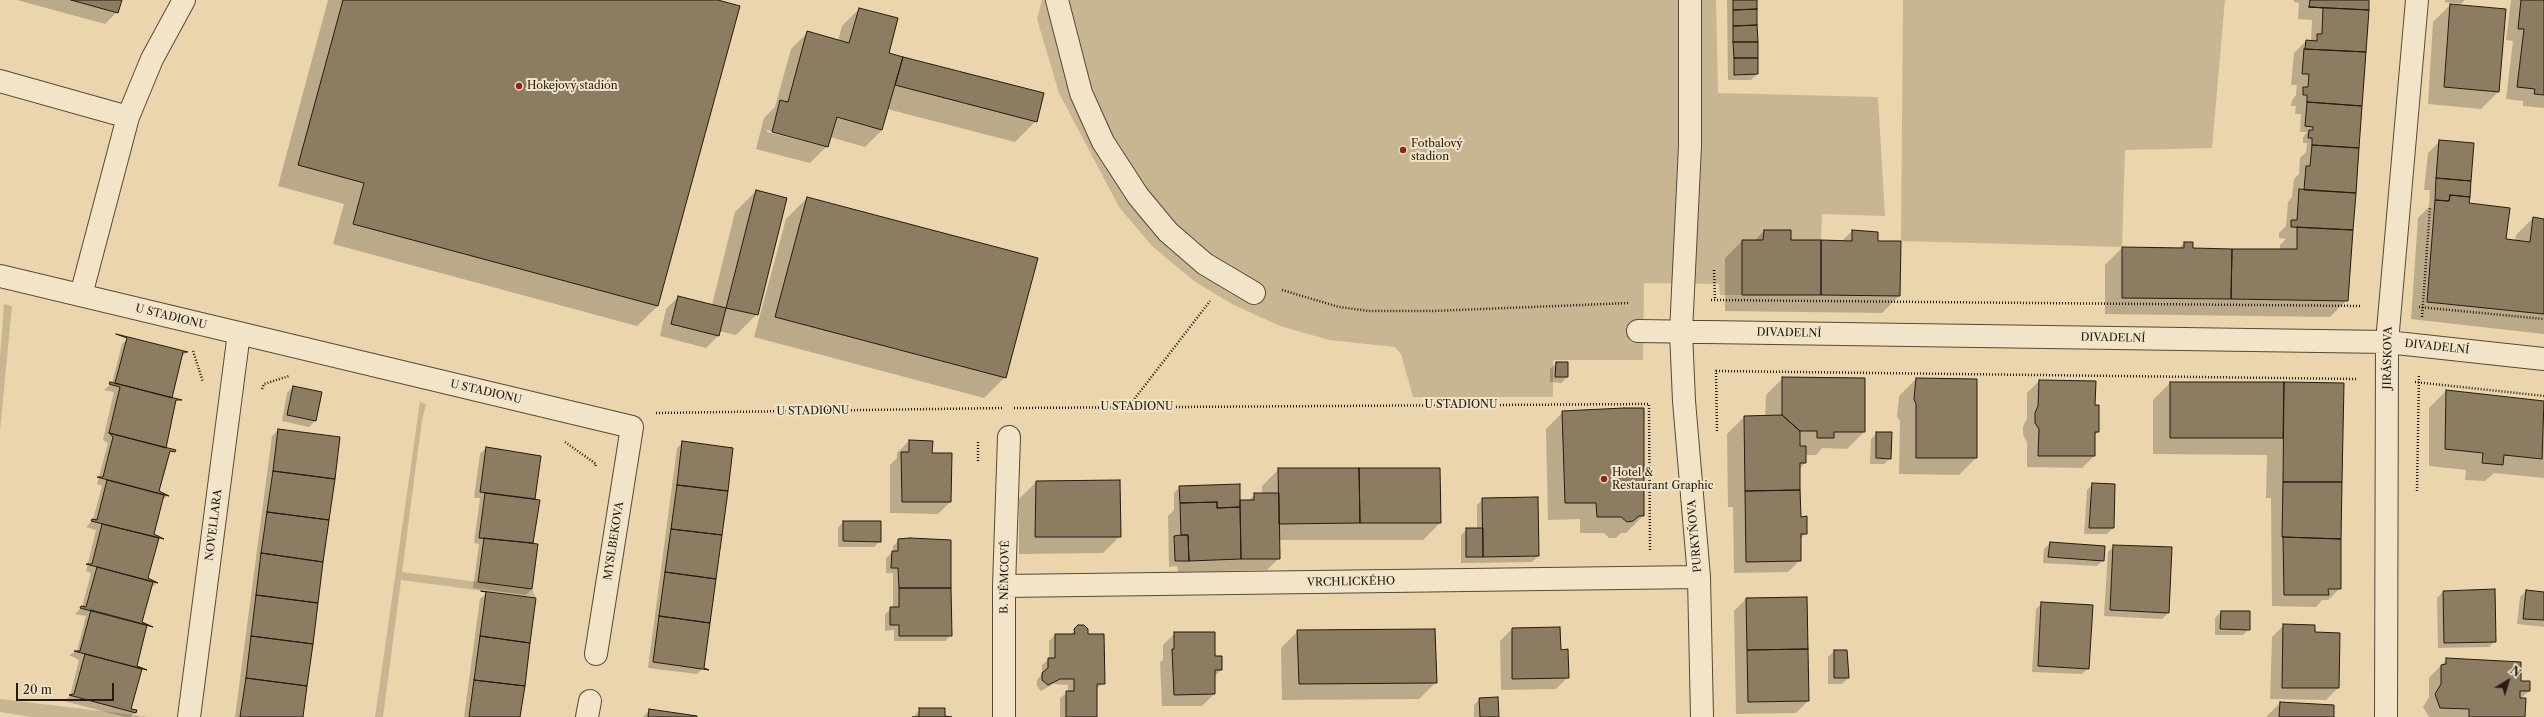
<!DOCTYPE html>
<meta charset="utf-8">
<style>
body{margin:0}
#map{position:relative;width:2544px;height:717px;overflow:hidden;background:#ead5ac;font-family:"Libre Caslon Text",serif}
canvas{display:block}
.north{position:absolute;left:2488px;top:661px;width:40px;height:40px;-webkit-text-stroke:3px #f1e4c9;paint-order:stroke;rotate:38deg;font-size:11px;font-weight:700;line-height:16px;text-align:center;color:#241c12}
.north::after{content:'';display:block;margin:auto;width:14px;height:18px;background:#241c12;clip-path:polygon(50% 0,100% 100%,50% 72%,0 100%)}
.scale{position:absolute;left:16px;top:683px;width:98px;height:18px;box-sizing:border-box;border:2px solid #241c12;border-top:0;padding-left:5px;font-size:12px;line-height:14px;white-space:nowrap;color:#241c12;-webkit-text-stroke:3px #f1e4c9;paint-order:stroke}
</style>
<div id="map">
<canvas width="2544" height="717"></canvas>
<div class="north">N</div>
<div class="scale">20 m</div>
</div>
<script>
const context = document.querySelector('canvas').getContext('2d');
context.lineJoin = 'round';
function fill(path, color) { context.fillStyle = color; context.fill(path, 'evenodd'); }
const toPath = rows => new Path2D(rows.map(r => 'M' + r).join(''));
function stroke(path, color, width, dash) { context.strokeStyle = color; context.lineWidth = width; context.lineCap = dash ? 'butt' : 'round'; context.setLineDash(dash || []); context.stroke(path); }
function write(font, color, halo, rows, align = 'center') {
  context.font = font + ' "Libre Caslon Text",serif'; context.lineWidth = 4; context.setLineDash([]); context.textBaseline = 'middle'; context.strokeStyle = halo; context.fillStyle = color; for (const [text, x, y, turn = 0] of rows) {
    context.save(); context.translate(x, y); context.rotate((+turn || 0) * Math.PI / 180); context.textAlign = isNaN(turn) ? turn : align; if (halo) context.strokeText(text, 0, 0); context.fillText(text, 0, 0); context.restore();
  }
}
fill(toPath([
 [1042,0,1716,0,1718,93,1878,97,1885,216,1822,214,1821,240,1791,240,1790,230,1764,230,1763,240,1742,240,1742,295,1720,295,1719,284,1644,283,1643,360,1553,360,1553,397,1413,397,1401,354,1395,347,1329,340,1280,326,1232,304,1194,281,1152,246,1119,207,1059,93,1037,19],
 [1903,0,2225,0,2212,148,2125,150,2122,247,1901,241],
 [4,304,12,306,0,431,0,357],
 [420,402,426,404,422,420,402,572,532,589,536,598,401,580,383,717,375,717],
 [0,699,135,715,148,717,31,717,0,712]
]), '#c8b692');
fill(toPath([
 [17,0,121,0,117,12,105,24],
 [328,0,714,0,658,306,637,326,333,244,344,204,278,186],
 [1727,0,1756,0,1757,74,1751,80,1728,80],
 [2294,0,2368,0,2347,300,2330,317,2105,314,2105,265,2122,248,2179,248,2184,243,2192,249,2280,250,2280,245,2286,239,2279,238,2279,233,2286,226,2288,202,2292,197,2294,179,2299,174,2300,158,2306,152,2307,143,2303,143,2303,137,2307,132,2300,132,2301,114,2295,114,2296,106,2291,106,2292,100,2296,95,2297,85,2291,85,2294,53,2306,41,2311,41,2312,20,2298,19,2299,3,2294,2],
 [2445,0,2465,0,2461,4,2445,2],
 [2511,0,2544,0,2544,108,2523,106,2523,101,2506,99,2513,41,2506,40],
 [2450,5,2505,10,2498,92,2481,109,2428,104,2433,22],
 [859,9,887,54,1043,94,1036,121,1015,142,887,109,882,130,865,147,830,137,827,146,810,163,756,149,764,118,775,107,791,49,808,32,838,41,842,26],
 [767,130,818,143,818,145,767,132],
 [2440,141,2468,204,2505,240,2515,241,2516,235,2533,218,2544,220,2544,334,2411,319,2418,218,2429,207,2430,190,2424,190,2428,153],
 [756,191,757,314,736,335,719,331,718,336,706,348,660,336,666,309,678,297,712,305,735,212],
 [807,198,1005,377,984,398,754,337,786,219],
 [1764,231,1790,241,1841,242,1852,231,1877,242,1899,296,1882,313,1725,311,1725,258,1742,241,1754,241],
 [128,338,187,352,181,357,171,398,158,492,169,495,162,500,152,535,158,537,147,579,158,582,151,588,141,623,136,666,141,668,130,710,135,712,130,717,125,717,64,701,70,696,79,660,69,655,77,651,86,616,75,614,82,607,91,573,86,571,96,530,86,527,93,520,102,486,97,484,108,443,103,440,114,392,104,390,112,383,122,344],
 [1556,363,1567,377,1561,383,1550,382,1550,369],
 [1783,378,1864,432,1847,449,1822,448,1816,455,1805,455,1805,463,1799,469,1800,518,1806,533,1800,539,1800,560,1788,572,1734,573,1733,507,1728,507,1727,434,1744,417,1765,417,1766,395],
 [1916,379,1976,458,1959,475,1899,474,1900,421,1897,417,1899,396],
 [2039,381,2094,405,2098,432,2094,436,2094,456,2082,468,2027,467,2027,442,2023,435,2023,426,2027,419,2027,393],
 [2170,383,2343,384,2340,588,2328,600,2322,600,2316,607,2272,606,2271,498,2266,498,2267,455,2153,454,2153,400],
 [293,387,321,393,315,421,309,427,282,421,287,393],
 [2446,391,2544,402,2544,478,2494,473,2485,481,2465,480,2466,470,2429,466,2429,408],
 [1563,412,1643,516,1626,533,1621,533,1616,538,1609,538,1604,533,1580,533,1580,519,1548,520,1546,429],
 [278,430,302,717,235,717,272,436],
 [1877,433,1890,458,1884,464,1870,464,1871,439],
 [909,441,931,454,950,502,938,514,890,513,890,465,897,458,897,453],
 [683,442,703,668,697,674,648,668,677,448],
 [486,448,540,456,534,500,539,501,532,544,532,589,526,595,473,588,479,544,474,543,480,498,474,498,480,454],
 [1279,469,1439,469,1440,523,1423,540,1279,540,1279,558,1267,570,1178,572,1177,566,1169,567,1168,516,1174,510,1174,493,1180,487,1239,503,1248,501,1255,494,1262,494,1262,486],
 [1119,481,1120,536,1103,553,1019,554,1019,499,1036,482],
 [2093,484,2113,528,2107,534,2084,534,2087,490],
 [1483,499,1538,556,1532,562,1461,563,1461,535,1467,529,1477,529,1477,505],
 [843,522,880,541,874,547,838,547,838,528],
 [899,540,951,635,945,641,894,641,894,630,885,631,885,614,893,608,893,573,886,573,886,558,893,552,893,546],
 [2050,543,2103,560,2097,566,2043,563,2044,549],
 [2114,546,2168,613,2162,619,2104,616,2108,552],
 [2526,591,2544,593,2544,627,2517,624,2520,597],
 [2443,592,2495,641,2489,647,2438,648,2437,598],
 [486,593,519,717,464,717,480,599],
 [1806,598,1808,701,1796,713,1736,714,1734,611,1746,599],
 [2042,603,2088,668,2082,674,2032,672,2036,609],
 [2221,612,2249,629,2243,635,2215,635,2215,618],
 [2284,625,2338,688,2326,700,2270,699,2272,637],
 [1079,626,1087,635,1104,683,1096,689,1096,717,1060,717,1060,698,1068,692,1068,685,1053,684,1041,691,1037,686,1037,680,1042,674,1042,665,1049,659,1049,641,1055,635,1070,635],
 [1559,628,1560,651,1568,677,1556,689,1501,690,1500,641,1512,629],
 [1298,631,1436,682,1419,699,1282,700,1281,648],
 [1175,633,1214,657,1221,670,1214,677,1214,694,1202,706,1162,706,1160,662,1163,660,1163,645],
 [1834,651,1848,678,1842,684,1828,684,1828,657],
 [2447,659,2520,682,2529,691,2520,699,2525,717,2429,717,2423,707,2429,697,2429,678],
 [1480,699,1498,717,1474,717,1474,705],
 [2280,703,2333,717,2266,717],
 [920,709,944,717,914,717],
 [649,710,696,717,643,717]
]), '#0003');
const building = toPath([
 [71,0,122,0,118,13,71,0],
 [343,0,718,0,740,6,658,306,353,224,364,183,298,165,343,0],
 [1733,0,1757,0,1757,9,1733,10,1733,0],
 [2310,0,2369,0,2369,10,2309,7,2310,0],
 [2521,0,2544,0,2544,95,2534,94,2535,89,2517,87,2524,29,2518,29,2521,0],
 [2450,4,2506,9,2499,92,2444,87,2450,4],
 [2309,7,2369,10,2366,52,2305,49,2306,40,2317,41,2317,34,2322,34,2323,8,2309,7],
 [859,8,898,18,889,53,903,57,882,130,837,117,828,147,772,132,780,100,788,102,807,31,849,43,859,8],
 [1757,9,1757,25,1733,26,1733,10,1757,9],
 [1757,25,1758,42,1733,42,1733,26,1757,25],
 [1733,42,1758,42,1758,58,1734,58,1733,42],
 [2304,49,2366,52,2362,106,2307,102,2307,95,2303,95,2303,87,2308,87,2309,74,2302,74,2304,49],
 [903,57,1044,93,1037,122,895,85,903,57],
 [1734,58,1758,58,1758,74,1734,75,1734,58],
 [2307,102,2362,106,2359,148,2312,145,2312,138,2308,138,2309,130,2313,130,2313,127,2305,126,2307,102],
 [2439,140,2474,143,2471,181,2436,178,2439,140],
 [2312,145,2359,148,2356,193,2304,190,2306,166,2310,166,2312,145],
 [2436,178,2471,181,2470,197,2450,195,2449,201,2435,200,2436,178],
 [2299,189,2356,193,2353,230,2291,227,2291,220,2297,220,2299,189],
 [756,190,787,198,758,315,726,308,756,190],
 [2450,195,2470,197,2469,203,2510,208,2506,239,2530,242,2533,217,2544,219,2544,314,2427,302,2435,200,2449,201,2450,195],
 [807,197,1038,258,1006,378,775,317,807,197],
 [2297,227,2353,230,2348,301,2231,299,2232,249,2297,249,2297,227],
 [1764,230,1791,230,1791,240,1821,240,1821,295,1742,295,1742,240,1763,240,1764,230],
 [1852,230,1878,232,1878,241,1901,241,1900,296,1821,295,1821,240,1852,241,1852,230],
 [2184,242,2193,242,2193,248,2232,249,2231,299,2122,298,2122,247,2184,248,2184,242],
 [678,296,726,308,719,336,671,324,678,296],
 [116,334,188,352,183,352,172,398,115,383,127,338,116,334],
 [1556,362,1568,362,1568,377,1555,377,1556,362],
 [1782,377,1865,378,1865,432,1834,432,1834,438,1817,438,1817,431,1800,431,1782,415,1782,377],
 [1916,378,1977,379,1977,458,1916,458,1916,404,1914,399,1916,378],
 [2039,380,2096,381,2095,405,2099,405,2099,432,2095,432,2095,456,2038,456,2039,429,2035,423,2035,413,2038,406,2039,380],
 [110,382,182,400,176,400,166,448,109,433,120,387,109,384,110,382],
 [2170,382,2284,382,2283,438,2170,438,2170,382],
 [2284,382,2344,383,2342,482,2283,482,2284,382],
 [293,386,322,392,316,421,287,415,293,386],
 [2446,390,2544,401,2542,459,2504,455,2503,465,2482,463,2483,453,2445,449,2446,390],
 [1624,408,1644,408,1644,516,1639,516,1633,521,1627,522,1621,517,1597,517,1596,503,1565,503,1562,411,1624,408],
 [1782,415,1800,431,1800,446,1806,446,1806,463,1800,463,1800,490,1745,491,1744,416,1782,415],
 [278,429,340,437,335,479,273,471,278,429],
 [1876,432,1892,432,1891,459,1876,458,1876,432],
 [109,433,176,450,175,452,170,451,159,491,169,496,97,477,103,477,113,437,109,433],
 [909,440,933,441,932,453,952,453,951,502,902,502,901,452,909,452,909,440],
 [682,441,733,448,728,491,677,485,682,441],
 [486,447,541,456,535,499,480,492,486,447],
 [1278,468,1359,468,1360,523,1279,524,1278,468],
 [1359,468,1440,468,1441,523,1360,523,1359,468],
 [273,471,335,479,329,520,267,512,273,471],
 [107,480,164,495,154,534,164,539,91,521,92,519,97,520,107,480],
 [1120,480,1121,537,1035,537,1036,481,1120,480],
 [2283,482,2342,482,2341,539,2282,537,2283,482],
 [2092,483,2115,484,2114,528,2089,528,2092,483],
 [1240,484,1240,507,1217,508,1217,502,1180,503,1179,486,1240,484],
 [677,485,728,491,722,535,671,529,677,485],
 [1800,490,1801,517,1807,516,1807,534,1801,534,1801,561,1746,562,1745,491,1800,490],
 [485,493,540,500,533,543,479,538,485,493],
 [1254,493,1279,493,1280,559,1241,559,1240,500,1254,500,1254,493],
 [1538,497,1539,556,1483,557,1482,498,1538,497],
 [1217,502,1217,508,1240,507,1241,559,1189,561,1188,535,1181,535,1180,503,1217,502],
 [267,512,329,520,323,562,261,553,267,512],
 [843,521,881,521,881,542,843,541,843,521],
 [102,524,159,538,148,578,158,583,86,564,92,564,102,524],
 [1466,528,1483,528,1483,557,1466,557,1466,528],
 [671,529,722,535,716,579,665,572,671,529],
 [1181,535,1188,535,1189,561,1175,561,1174,536,1181,535],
 [2283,537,2341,539,2341,589,2328,589,2329,595,2284,595,2283,537],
 [484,538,538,544,532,589,478,582,484,538],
 [910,538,951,540,951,588,899,588,898,568,891,568,892,551,898,551,898,539,910,538],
 [2050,542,2105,546,2104,561,2048,557,2050,542],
 [2113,545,2172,547,2169,613,2110,610,2113,545],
 [261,553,323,562,318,603,256,595,261,553],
 [97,567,153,582,142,622,153,627,80,608,81,606,86,607,97,567],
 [665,572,716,579,710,623,659,616,665,572],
 [899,588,951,588,952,636,899,636,899,625,890,625,890,607,899,607,899,588],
 [2495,589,2496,642,2444,643,2443,591,2495,589],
 [2526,590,2544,592,2544,620,2523,619,2526,590],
 [481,591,536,598,530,643,480,636,486,592,481,591],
 [256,595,318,603,313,644,251,636,256,595],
 [1807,597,1808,649,1747,650,1746,598,1807,597],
 [2041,602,2093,605,2089,669,2038,666,2041,602],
 [91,610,147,625,137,666,147,670,74,651,80,651,91,610],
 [2221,611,2250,611,2250,630,2220,629,2221,611],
 [659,616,710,623,704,668,709,670,653,662,659,616],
 [2283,624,2315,625,2315,632,2340,633,2339,688,2282,688,2283,624],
 [1078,625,1084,625,1088,629,1088,634,1104,634,1105,684,1097,684,1097,717,1066,717,1066,691,1074,691,1074,679,1060,679,1048,685,1042,680,1042,673,1048,668,1048,658,1055,658,1055,634,1075,634,1074,629,1078,625],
 [1560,627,1561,650,1568,649,1569,678,1512,679,1512,628,1560,627],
 [1435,629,1437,683,1299,684,1297,630,1435,629],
 [1174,632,1215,632,1215,656,1222,656,1222,670,1215,670,1215,694,1174,695,1172,649,1174,649,1174,632],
 [251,636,313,644,307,686,246,678,251,636],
 [480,636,530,643,525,686,474,680,480,636],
 [1808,649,1809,701,1748,702,1747,650,1808,649],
 [1834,650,1847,650,1849,678,1834,678,1834,650],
 [85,654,142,669,131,709,137,710,136,713,69,695,74,694,85,654],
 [2446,658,2521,662,2521,681,2530,681,2530,691,2520,691,2520,698,2526,698,2525,717,2469,717,2469,709,2440,708,2435,694,2441,684,2441,665,2446,664,2446,658],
 [246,678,307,686,303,717,240,717,246,678],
 [474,680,525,686,520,717,469,717,474,680],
 [1498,697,1499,717,1480,717,1479,698,1498,697],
 [2280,702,2334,705,2334,717,2279,717,2280,702],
 [919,708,945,708,945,716,952,717,912,717,919,717,919,708],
 [649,709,697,716,697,717,648,717,649,709]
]);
fill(building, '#8b7c62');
stroke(building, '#241c12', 1);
const minor = toPath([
 [1057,0,1081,93,1103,142,1138,196,1168,232,1205,264,1254,293],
 [1690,0,1690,146,1681,332,1684,401,1699,577,1702,717],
 [0,81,128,117],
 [0,276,632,427,596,654],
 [81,295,128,117,152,59,184,0],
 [1638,331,2387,342,2544,359],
 [1004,586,1699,577],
 [189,717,239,333],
 [587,717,590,701],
 [1004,717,1004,586,1009,437],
 [2386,717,2387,342,2417,0]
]);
stroke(minor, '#564a38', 24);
stroke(toPath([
 [1714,270,1715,300],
 [1282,290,1339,307,1369,311,1433,311,1630,303],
 [1711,300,2362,306],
 [2419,307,2544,319],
 [2422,317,2430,208],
 [193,351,203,382],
 [2415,382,2544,396],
 [262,389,264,384,289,376],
 [1129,406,1210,301],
 [1014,408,1649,404,1650,550],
 [656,413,1003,408],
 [1717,431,1716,371,2358,379],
 [565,442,596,464,595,467],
 [978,461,978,442,980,442],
 [2417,491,2419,374]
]), '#241c12', 2.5, [1, 2]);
stroke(minor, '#f1e4c9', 22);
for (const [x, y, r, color] of [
 [519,86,4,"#8f2418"],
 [1403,150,4,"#8f2418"],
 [1604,479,4,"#8f2418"]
]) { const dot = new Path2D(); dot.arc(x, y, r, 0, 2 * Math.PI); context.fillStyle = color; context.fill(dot); stroke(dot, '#f1e4c9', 1.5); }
write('11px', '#241c12', '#f1e4c9', [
 ["Hokejový stadión",527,86],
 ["Fotbalový",1411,144],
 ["stadion",1411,157],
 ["Hotel &",1612,473],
 ["Restaurant Graphic",1612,486]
], 'left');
write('11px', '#241c12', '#f1e4c9', [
 ["U STADIONU",171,317,14],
 ["DIVADELNÍ",1789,333,1],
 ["DIVADELNÍ",2113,338,1],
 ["DIVADELNÍ",2437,347,6],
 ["JIRÁSKOVA",2388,358,-89],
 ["U STADIONU",486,392,13],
 ["U STADIONU",1461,405],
 ["U STADIONU",1137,407],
 ["U STADIONU",813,411,-1],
 ["NOVELLARA",214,525,-83],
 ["PURKYŇOVA",1695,536,-95],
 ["MYSLBEKOVA",614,541,-81],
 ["B. NĚMCOVÉ",1005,577,-89],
 ["VRCHLICKÉHO",1351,582,-1]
]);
</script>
